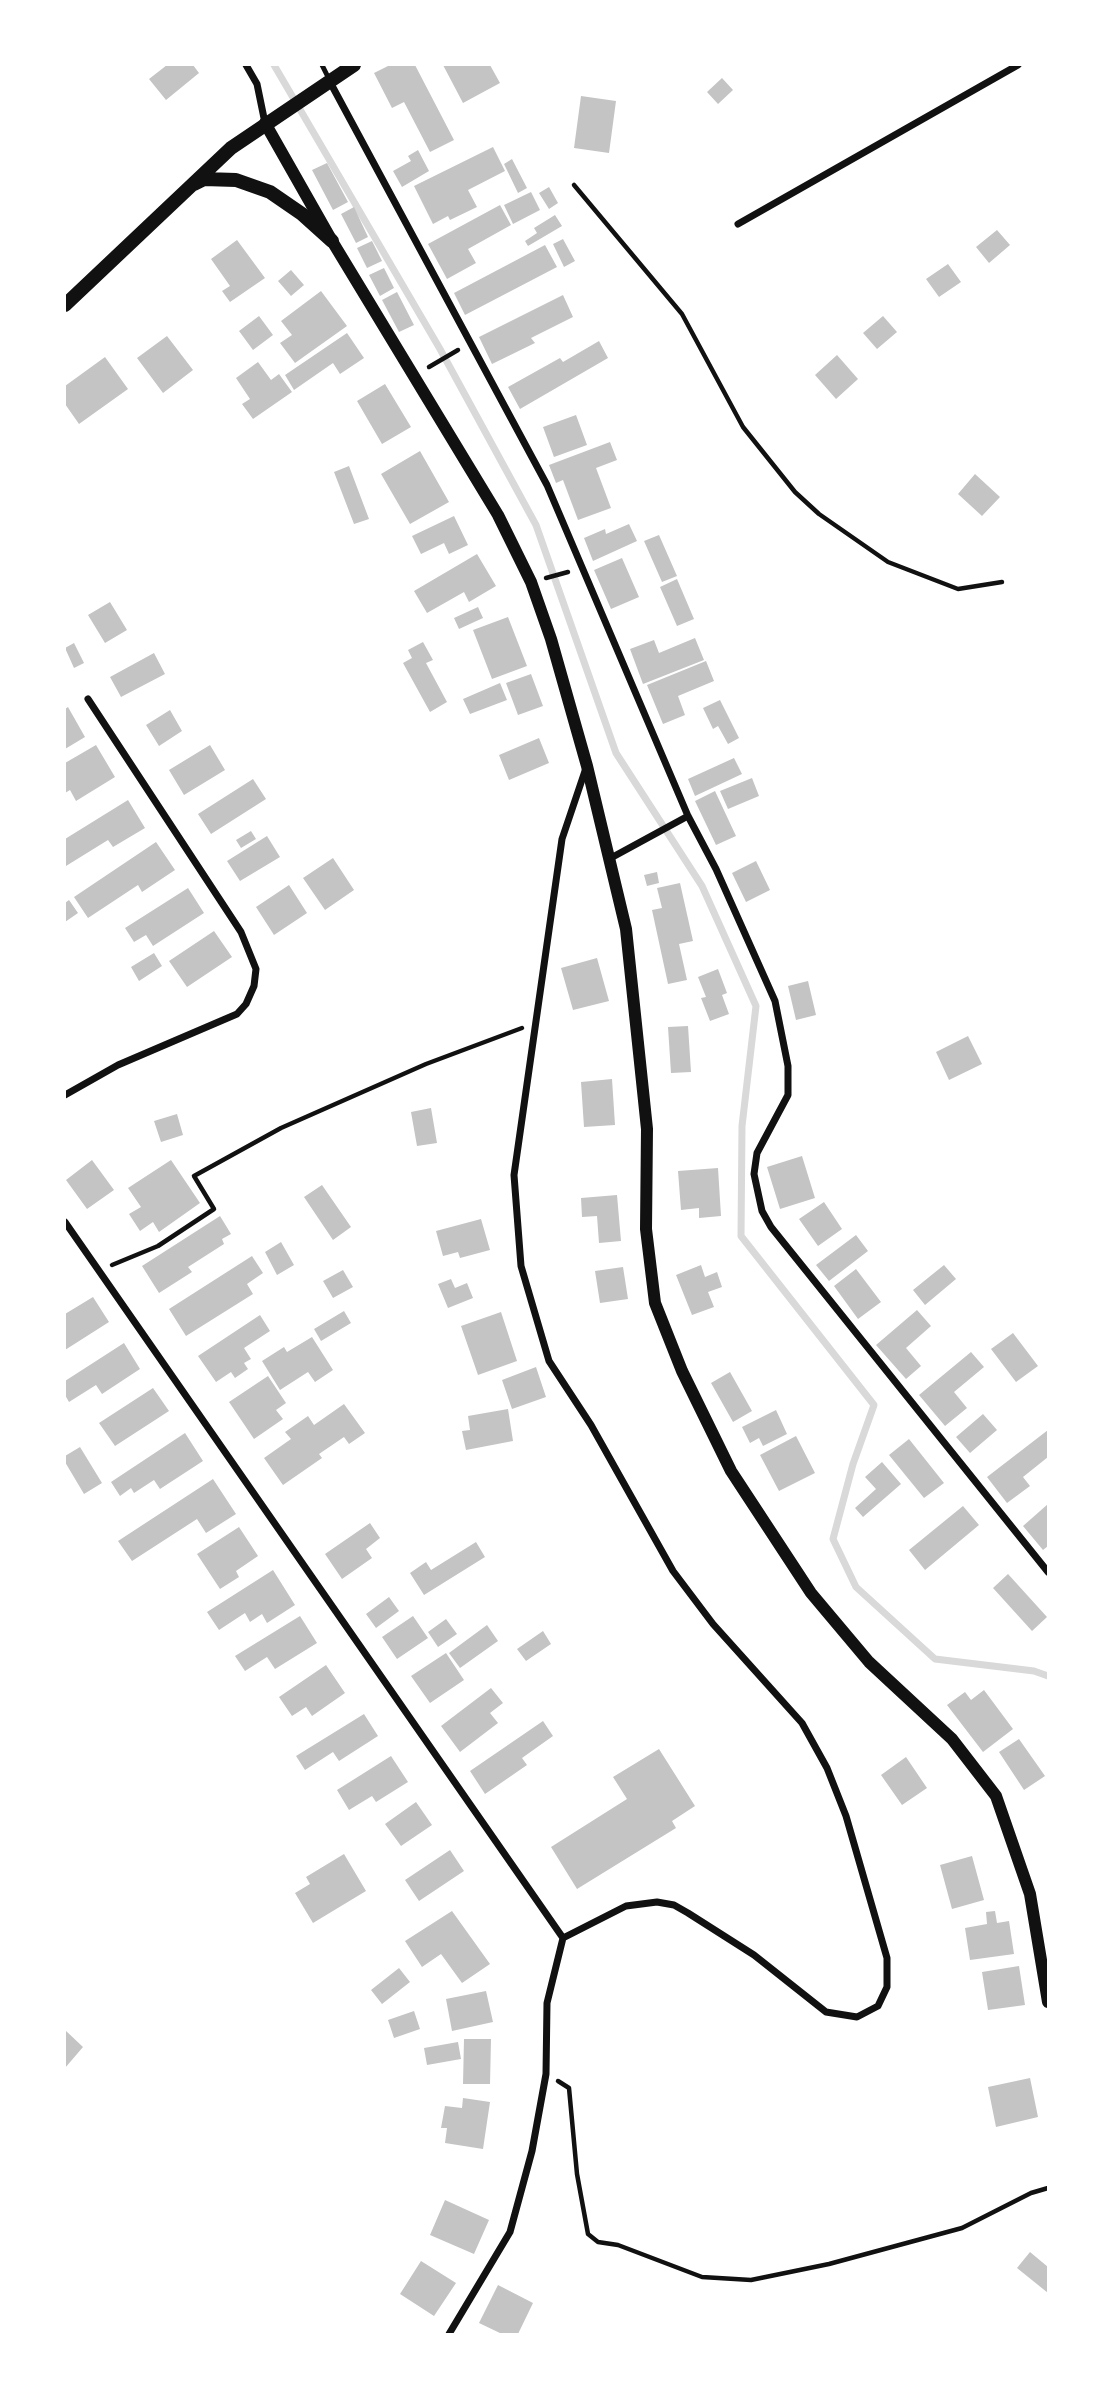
<!DOCTYPE html>
<style>
body{margin:0}
#map{position:relative;width:1113px;height:2399px;overflow:hidden;background:#fff;font-family:Roboto,sans-serif}
canvas{display:block}
.frame{position:absolute;inset:0;border:66px solid #fff;pointer-events:none}
</style>
<div id="map">
<canvas width="1113" height="2399"></canvas>
<div class="frame"></div>
</div>
<script>
const context = document.querySelector('canvas').getContext('2d');
context.lineJoin = 'round';
const toPath = rows => new Path2D(rows.map(r => 'M' + r).join(''));
function stroke(path, color, width, dash) { context.strokeStyle = color; context.lineWidth = width; context.lineCap = dash ? 'butt' : 'round'; context.setLineDash(dash || []); context.stroke(path); }
function fill(path, color) { context.fillStyle = color; context.fill(path, 'evenodd'); }
stroke(toPath([
 [274,65,440,349,536,525,616,753,702,886,756,1006,742,1126,741,1236,874,1405,853,1464,833,1539,856,1587,935,1659,1034,1671,1048,1676]
]), '#d9d9d9', 7);
fill(toPath([
 [167,65,193,65,199,73,166,100,149,79],
 [390,65,415,65,454,140,430,152,404,102,392,108,374,73],
 [443,65,490,65,500,83,463,103],
 [722,78,733,90,718,104,707,92],
 [581,96,616,101,609,153,574,148],
 [493,147,505,171,468,190,477,207,450,220,448,216,433,224,414,186],
 [418,150,429,171,402,187,393,171,411,161,408,156],
 [512,159,527,188,518,193,504,164],
 [327,163,348,202,333,210,312,170],
 [549,187,558,203,549,209,539,193],
 [531,192,540,210,513,224,504,205],
 [500,205,511,225,468,249,476,263,447,279,428,244],
 [354,207,368,237,356,243,341,214],
 [555,215,562,226,528,246,525,241,537,233,534,228],
 [997,230,1010,245,989,263,976,247],
 [563,239,575,261,564,267,553,244],
 [237,240,265,278,230,302,222,291,230,286,211,259],
 [372,241,382,261,367,268,357,248],
 [545,245,557,267,465,315,454,293],
 [948,264,961,282,939,297,926,279],
 [384,268,394,288,380,296,369,275],
 [291,270,304,285,291,296,278,281],
 [321,291,347,326,295,363,280,343,292,335,281,321],
 [397,292,414,325,399,332,382,300],
 [563,295,573,317,531,338,535,343,492,364,479,337],
 [259,316,273,335,253,350,239,331],
 [883,316,897,332,877,349,863,333],
 [347,333,364,358,340,374,333,363,294,390,285,375],
 [167,336,193,370,163,393,137,358],
 [599,341,608,358,520,409,508,387,560,358,563,362],
 [837,355,858,379,836,399,815,375],
 [105,357,128,389,79,424,65,404,65,386],
 [258,362,271,380,279,374,292,392,253,419,242,404,250,399,236,378],
 [385,384,411,427,382,444,357,401],
 [576,415,587,445,554,457,543,427],
 [610,442,617,460,596,468,611,508,578,520,563,480,556,483,549,465],
 [420,451,449,502,410,524,381,474],
 [349,466,369,519,354,524,334,472],
 [975,474,1000,497,982,516,958,494],
 [454,516,468,545,449,554,444,543,421,554,412,536],
 [629,524,637,541,593,561,584,538,605,529,606,534],
 [659,535,677,576,662,582,644,541],
 [477,554,496,586,469,602,464,592,427,613,414,591],
 [622,558,639,597,611,609,594,570],
 [677,579,694,619,677,626,660,587],
 [110,602,127,630,105,643,88,615],
 [478,607,483,618,459,629,454,618],
 [508,617,527,666,492,679,473,630],
 [695,638,704,660,643,684,630,649,654,640,659,653],
 [423,642,433,660,426,663,447,702,430,712,403,663,412,658,408,650],
 [74,643,84,663,74,668,65,648],
 [154,653,165,674,121,697,110,677],
 [706,661,714,681,678,696,685,715,663,724,647,685],
 [531,674,543,706,518,715,506,683],
 [500,683,507,700,470,714,463,699],
 [720,700,739,738,728,744,718,726,713,729,703,708],
 [68,707,85,737,65,749,65,709],
 [170,710,182,731,159,746,146,725],
 [539,738,549,763,509,780,499,755],
 [96,745,115,777,76,801,70,790,65,793,65,763],
 [210,745,225,770,184,795,169,770],
 [734,758,742,774,695,796,688,779],
 [752,778,759,796,728,809,720,791],
 [253,779,266,799,211,834,198,814],
 [715,791,736,836,716,845,695,801],
 [128,800,145,828,113,847,108,840,66,866,65,839],
 [251,831,256,839,241,848,236,840],
 [267,836,280,857,240,881,227,861],
 [156,842,175,870,142,892,138,885,88,918,74,897],
 [333,858,354,890,325,910,303,878],
 [756,861,770,890,746,902,732,873],
 [657,872,659,883,647,886,644,875],
 [680,883,693,941,679,944,687,980,668,984,652,910,662,908,657,888],
 [289,885,307,913,274,935,256,907],
 [188,888,204,913,153,946,146,935,134,942,125,928],
 [69,900,78,913,65,922,65,903],
 [214,931,232,957,187,987,169,961],
 [154,953,162,966,139,981,131,967],
 [597,958,609,1001,573,1010,561,968],
 [718,969,727,993,722,995,729,1014,710,1021,701,998,706,997,698,977],
 [808,981,816,1015,796,1020,788,986],
 [688,1026,691,1072,671,1073,668,1027],
 [968,1036,982,1064,949,1080,936,1052],
 [612,1079,615,1125,584,1127,581,1082],
 [431,1108,437,1143,417,1146,411,1112],
 [177,1114,183,1135,161,1142,154,1121],
 [802,1156,815,1198,780,1209,767,1167],
 [92,1160,114,1190,87,1209,66,1180],
 [171,1160,200,1203,159,1232,153,1222,140,1231,129,1214,141,1207,128,1188],
 [718,1168,721,1216,699,1218,699,1208,681,1210,678,1171],
 [322,1185,351,1227,333,1240,304,1197],
 [617,1195,621,1241,599,1243,597,1216,582,1217,581,1198],
 [824,1202,842,1229,818,1246,799,1219],
 [220,1216,231,1234,222,1239,224,1244,188,1267,192,1272,159,1293,142,1266],
 [481,1219,490,1250,460,1258,458,1252,443,1256,436,1231],
 [856,1235,868,1251,829,1281,816,1265],
 [281,1242,294,1265,277,1275,265,1252],
 [252,1256,263,1273,247,1284,253,1294,186,1336,169,1309],
 [701,1265,705,1277,717,1272,722,1287,708,1292,714,1307,692,1315,676,1275],
 [944,1265,956,1279,925,1305,913,1290],
 [623,1267,628,1299,600,1303,595,1271],
 [856,1269,881,1302,858,1319,834,1286],
 [343,1270,353,1287,333,1298,323,1281],
 [451,1279,455,1288,467,1283,473,1298,448,1308,438,1284],
 [93,1297,109,1322,65,1350,65,1314],
 [917,1310,931,1326,906,1348,921,1366,906,1379,876,1345],
 [344,1311,351,1323,321,1341,314,1329],
 [501,1312,517,1361,478,1375,461,1326],
 [260,1315,270,1331,244,1348,251,1359,244,1363,248,1369,235,1378,231,1372,216,1382,198,1356],
 [1013,1333,1038,1366,1016,1382,991,1349],
 [312,1337,333,1370,315,1382,308,1372,280,1390,262,1361,284,1347,287,1352],
 [124,1343,140,1369,102,1394,96,1385,69,1402,65,1395,65,1381],
 [971,1352,984,1367,954,1392,967,1408,945,1426,919,1395],
 [536,1367,546,1397,512,1409,502,1380],
 [730,1372,752,1411,733,1422,711,1383],
 [268,1376,286,1403,276,1410,283,1419,254,1439,229,1402],
 [153,1388,169,1411,115,1446,99,1423],
 [344,1404,365,1433,349,1444,344,1437,319,1454,322,1458,283,1485,264,1458,291,1439,285,1432,308,1416,314,1425],
 [508,1409,513,1441,466,1450,462,1431,470,1430,468,1416],
 [776,1410,787,1434,763,1446,759,1438,750,1443,742,1427],
 [983,1414,997,1430,970,1453,956,1437],
 [1048,1430,1048,1457,1023,1477,1030,1486,1007,1503,987,1477],
 [185,1433,203,1461,160,1489,154,1480,134,1493,131,1488,120,1496,111,1482],
 [796,1436,815,1473,779,1491,760,1455],
 [909,1439,944,1483,924,1498,889,1455],
 [80,1447,102,1483,84,1494,65,1462,65,1456],
 [882,1462,901,1484,863,1517,855,1508,876,1489,865,1477],
 [213,1479,236,1514,206,1533,197,1519,132,1561,118,1541],
 [1048,1504,1048,1546,1043,1550,1023,1526],
 [963,1506,979,1525,925,1570,909,1550],
 [370,1523,380,1538,366,1549,372,1558,342,1579,325,1554],
 [239,1527,258,1556,236,1571,239,1577,220,1589,197,1554],
 [476,1542,485,1557,424,1595,410,1573,426,1562,431,1570],
 [273,1570,295,1605,267,1623,262,1614,250,1622,245,1613,219,1630,207,1612],
 [1008,1574,1047,1617,1032,1631,993,1588],
 [389,1597,399,1611,376,1628,366,1614],
 [300,1616,317,1643,275,1669,267,1657,245,1671,235,1656],
 [413,1616,428,1638,397,1659,382,1637],
 [446,1619,457,1634,438,1647,428,1632],
 [487,1625,498,1641,460,1668,449,1653],
 [543,1631,551,1644,526,1661,517,1649],
 [446,1653,464,1680,430,1703,411,1676],
 [326,1665,345,1693,312,1716,306,1707,292,1716,279,1697],
 [491,1688,503,1703,490,1713,498,1723,460,1752,441,1726],
 [984,1690,1013,1729,983,1752,947,1705,965,1692,971,1700],
 [364,1714,378,1736,339,1761,333,1752,305,1770,296,1756],
 [543,1721,553,1736,522,1758,527,1765,485,1794,470,1771],
 [1019,1739,1045,1776,1024,1790,999,1752],
 [659,1749,695,1806,672,1821,676,1828,577,1889,551,1847,627,1799,613,1777],
 [391,1756,408,1782,376,1802,372,1796,349,1810,337,1790],
 [906,1757,927,1788,902,1805,881,1775],
 [416,1802,432,1825,401,1846,385,1824],
 [450,1850,464,1871,419,1901,405,1880],
 [344,1854,366,1891,313,1923,295,1893,310,1884,306,1877],
 [972,1856,984,1900,952,1909,940,1865],
 [452,1911,490,1964,462,1983,441,1954,422,1967,405,1941],
 [995,1911,997,1923,1009,1921,1014,1954,970,1960,965,1928,987,1924,986,1912],
 [1019,1966,1025,2005,988,2010,982,1972],
 [399,1968,410,1982,382,2004,371,1990],
 [486,1991,493,2022,452,2031,446,1999],
 [414,2011,420,2029,394,2038,388,2020],
 [65,2030,83,2047,65,2068],
 [464,2039,491,2039,490,2084,463,2084],
 [458,2042,461,2059,427,2065,424,2048],
 [1030,2078,1038,2117,996,2127,988,2087],
 [463,2098,490,2102,483,2149,445,2143,447,2128,441,2128,445,2106,462,2108],
 [445,2200,489,2220,474,2254,430,2235],
 [1030,2252,1048,2267,1048,2293,1017,2268],
 [421,2261,456,2283,434,2316,400,2294],
 [498,2285,533,2303,518,2334,502,2334,479,2323]
]), '#c4c4c4');
stroke(toPath([
 [574,185,682,314,743,427,795,492,819,514,888,562,958,589,1002,582],
 [429,367,458,350],
 [546,578,568,572],
 [112,1265,158,1246,214,1209,194,1176,281,1128,426,1064,522,1028],
 [558,2081,569,2088,577,2174,588,2234,598,2242,618,2245,702,2277,751,2280,829,2264,962,2228,1031,2193,1048,2188]
]), '#111', 4.5);
stroke(toPath([
 [322,65,329,79]
]), '#111', 5);
stroke(toPath([
 [246,65,257,84,265,123],
 [330,82,547,485,688,816,716,869,775,1001,788,1066,788,1095,757,1153,754,1174,762,1211,771,1227,1048,1572],
 [738,224,1018,65],
 [609,859,688,816],
 [65,1095,118,1065,237,1014,246,1004,254,986,256,969,241,932,88,699],
 [65,1222,563,1938],
 [563,1938,626,1906,657,1902,674,1905,688,1913,754,1955,826,2012,857,2017,878,2006,887,1987,887,1958,846,1816,827,1768,802,1723,713,1624,673,1571,591,1425,549,1361,521,1266,514,1175,562,839,586,768],
 [449,2334,510,2232,532,2151,546,2074,547,2003,563,1938]
]), '#111', 7);
stroke(toPath([
 [265,123,332,241,498,515,531,582,551,639,587,766,626,929,647,1129,646,1229,655,1303,682,1371,731,1471,811,1593,869,1662,952,1739,996,1796,1030,1894,1048,2002]
]), '#111', 12);
stroke(toPath([
 [194,184,204,179,236,180,270,192,302,214,332,241],
 [65,305,231,148,354,65]
]), '#111', 14);
</script>
